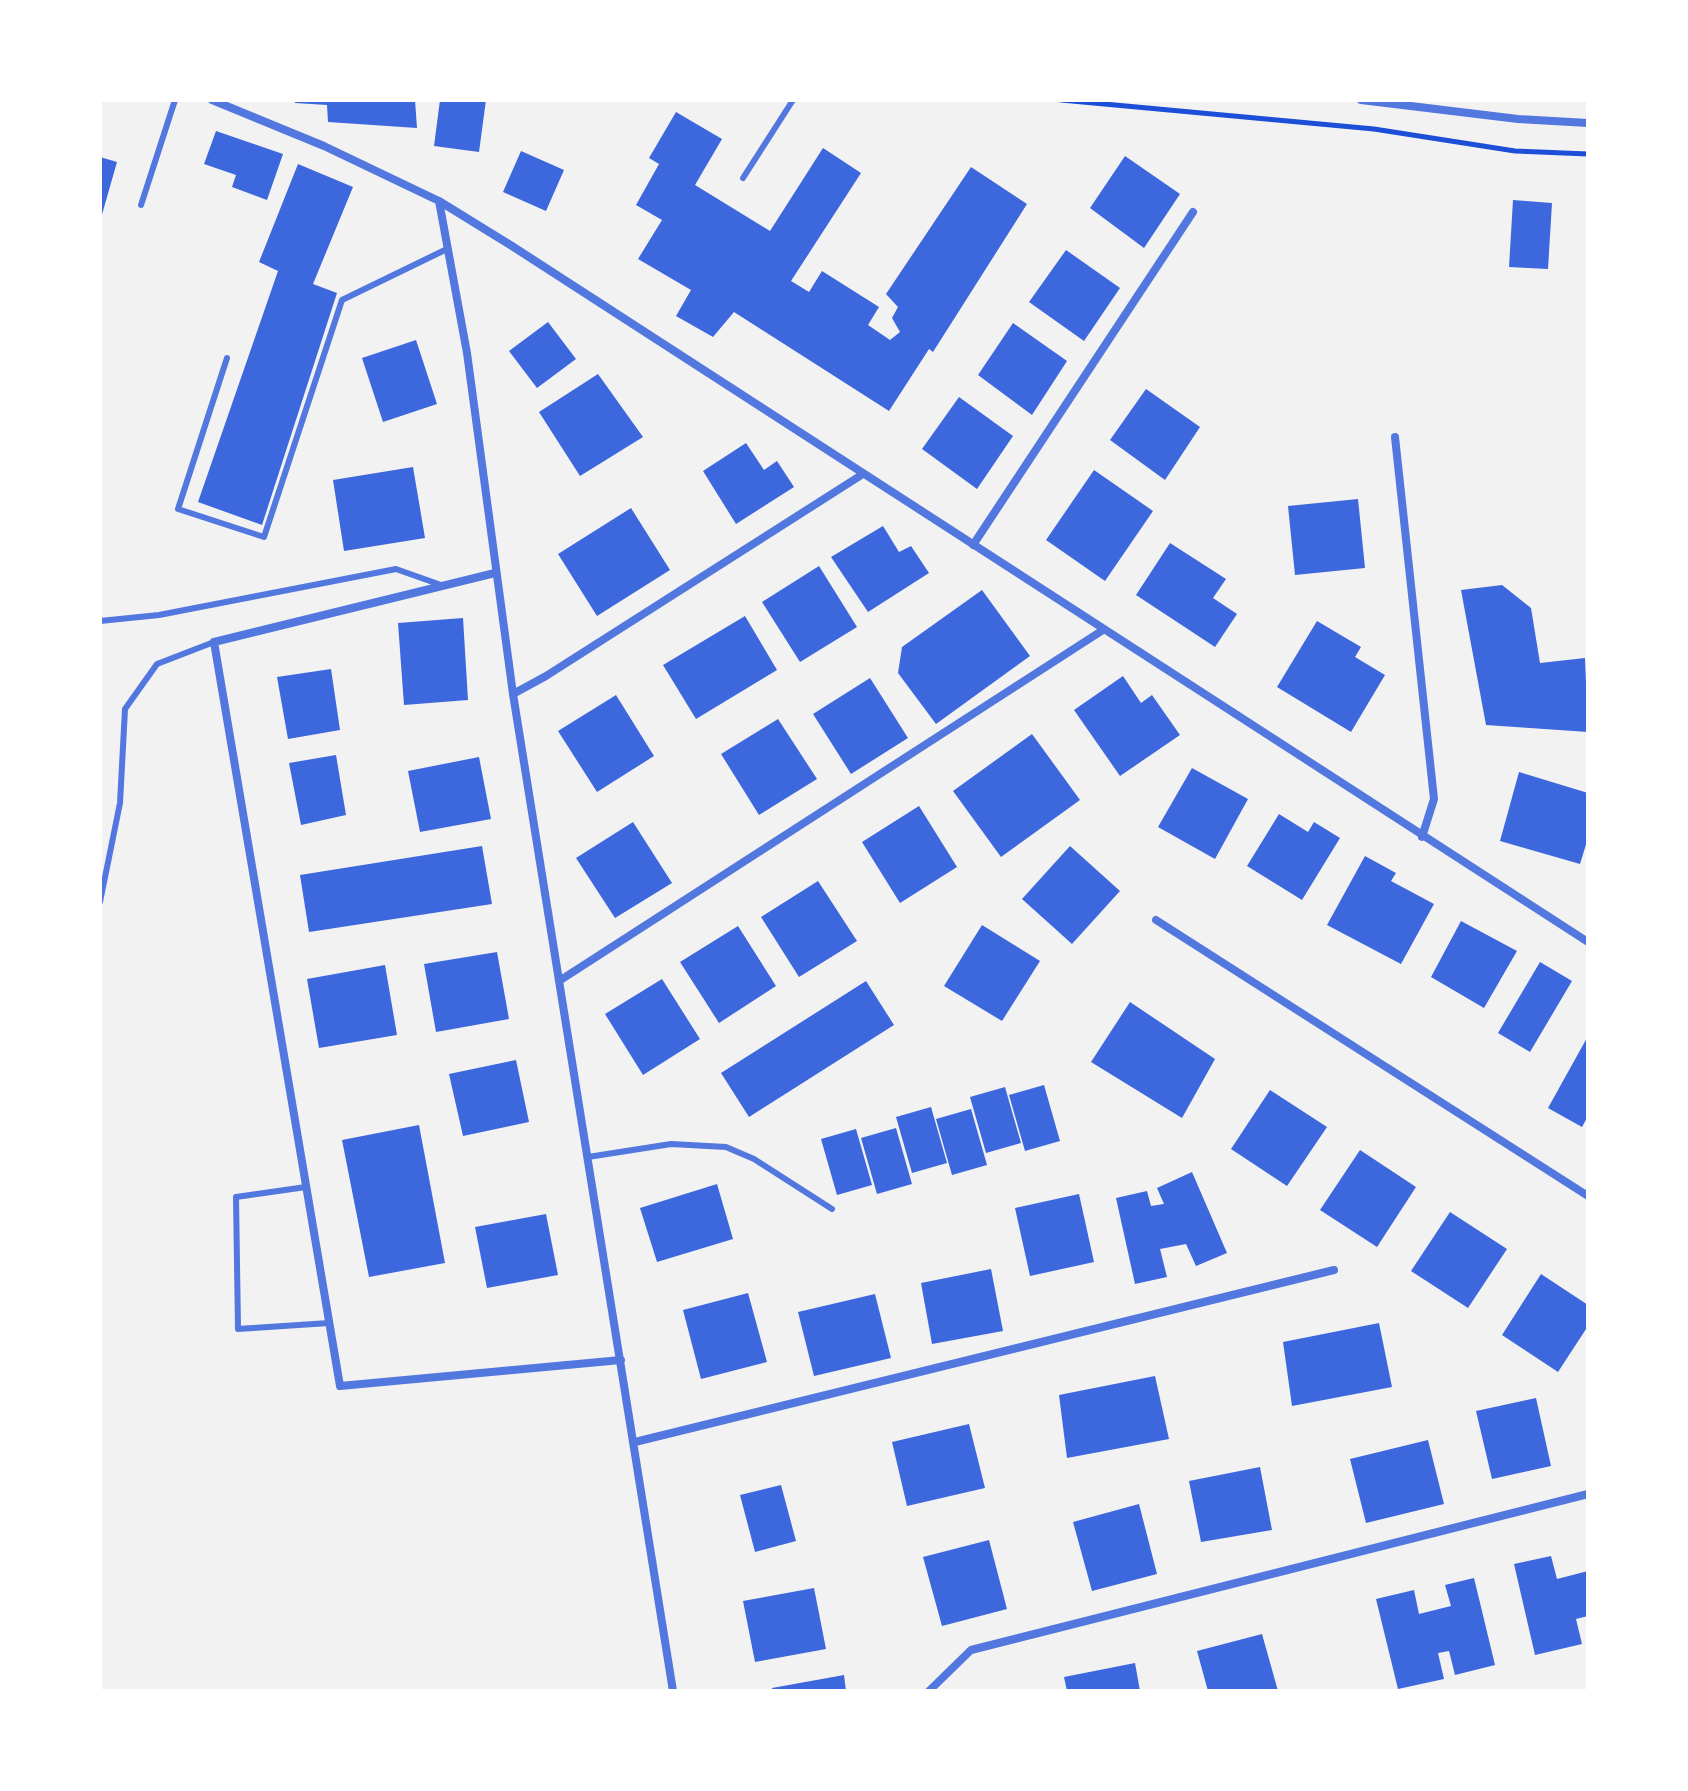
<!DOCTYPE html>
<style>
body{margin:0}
#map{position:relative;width:1688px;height:1791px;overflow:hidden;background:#f2f2f2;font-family:Barlow,sans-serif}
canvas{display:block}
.frame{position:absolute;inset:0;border:102px solid #fff;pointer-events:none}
</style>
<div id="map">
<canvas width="1688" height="1791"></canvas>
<div class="frame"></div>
</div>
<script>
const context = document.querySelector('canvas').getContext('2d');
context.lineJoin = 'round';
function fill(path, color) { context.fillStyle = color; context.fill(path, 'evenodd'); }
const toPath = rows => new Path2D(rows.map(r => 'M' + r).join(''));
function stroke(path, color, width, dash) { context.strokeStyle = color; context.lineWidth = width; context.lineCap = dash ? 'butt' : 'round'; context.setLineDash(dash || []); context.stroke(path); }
fill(toPath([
 [295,100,415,100,417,128,328,122,327,105,295,103],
 [440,100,486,100,479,152,434,146],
 [676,112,722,139,695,185,770,231,823,148,861,173,791,281,809,292,822,271,879,307,868,325,890,340,900,332,892,318,898,307,886,294,971,167,1027,204,933,352,929,349,889,411,734,312,713,337,676,316,691,290,638,259,662,220,636,205,659,164,649,158],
 [216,131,283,154,267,200,232,187,236,175,204,164],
 [521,151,564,170,546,211,503,192],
 [1125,156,1180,194,1144,248,1090,208],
 [100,157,117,162,101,218,100,218],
 [298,164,353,187,313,284,337,293,262,525,198,502,278,271,259,262],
 [1513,200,1552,203,1548,269,1509,267],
 [1066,250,1120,288,1084,341,1029,302],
 [548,322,576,359,537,388,509,351],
 [1013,323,1067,361,1032,415,978,375],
 [416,340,437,404,383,422,362,358],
 [598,374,643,437,580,476,539,412],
 [1146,389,1200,427,1165,480,1110,440],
 [959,397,1013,436,977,489,922,449],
 [746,443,764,470,777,461,794,487,736,524,703,471],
 [413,467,425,538,344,551,333,480],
 [1094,470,1153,511,1105,581,1046,540],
 [1358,499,1365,568,1295,575,1288,506],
 [631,508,670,570,597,616,558,554],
 [883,526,899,552,911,546,929,573,868,612,831,557],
 [1170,543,1226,579,1213,598,1237,614,1215,647,1136,595],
 [819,566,857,627,800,662,762,602],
 [1502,585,1531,608,1540,663,1585,658,1588,732,1486,725,1461,590],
 [982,590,1030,656,936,724,898,673,902,647],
 [745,616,777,670,696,719,663,665],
 [463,618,468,700,404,705,398,623],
 [1317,621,1361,647,1355,657,1385,675,1351,732,1277,687],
 [331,669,340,730,288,739,277,677],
 [1123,676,1141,703,1152,695,1180,735,1120,776,1074,710],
 [870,678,908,738,851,774,813,714],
 [616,695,654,756,597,792,558,731],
 [778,719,817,779,759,815,721,754],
 [1032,734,1080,800,1001,857,953,791],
 [336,755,346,815,301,825,289,763],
 [479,757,491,819,420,832,408,771],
 [1192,768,1248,799,1215,859,1158,827],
 [1519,772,1588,793,1588,838,1580,864,1500,841],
 [919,806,957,867,900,903,862,842],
 [1279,814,1308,832,1314,822,1340,838,1302,900,1247,866],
 [633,822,672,883,615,918,576,858],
 [482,846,492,904,309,932,300,875],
 [1070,846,1120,891,1072,944,1022,899],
 [1365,856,1396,873,1391,881,1434,904,1401,964,1327,925],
 [818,881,857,941,799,977,761,917],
 [1461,921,1517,951,1484,1008,1431,977],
 [982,925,1040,961,1002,1021,944,986],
 [738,926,776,986,719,1023,680,962],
 [497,952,509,1019,436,1032,424,964],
 [1540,962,1572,981,1530,1052,1498,1033],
 [385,965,397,1035,319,1048,307,979],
 [662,979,700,1039,643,1075,605,1014],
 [866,981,894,1025,749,1117,721,1073],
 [1130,1002,1215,1059,1182,1118,1091,1062],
 [1588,1036,1588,1116,1582,1127,1548,1108],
 [516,1060,529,1122,463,1136,449,1074],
 [1044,1085,1060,1141,1025,1151,1009,1095],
 [1005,1087,1021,1143,986,1153,970,1097],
 [1270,1090,1327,1127,1287,1186,1231,1149],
 [931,1107,947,1163,912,1173,896,1117],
 [971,1109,987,1165,952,1175,936,1119],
 [419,1125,445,1263,369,1277,342,1140],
 [896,1128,912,1184,877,1194,861,1138],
 [856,1129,872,1185,837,1195,821,1139],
 [1360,1150,1416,1187,1377,1247,1320,1210],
 [1192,1172,1227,1253,1196,1266,1186,1244,1160,1249,1167,1277,1135,1284,1116,1198,1147,1191,1151,1206,1164,1204,1157,1188],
 [717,1184,733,1239,657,1262,640,1208],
 [1079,1194,1094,1262,1030,1276,1015,1208],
 [1450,1212,1507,1249,1468,1308,1411,1271],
 [546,1214,558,1275,487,1288,475,1227],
 [991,1269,1003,1331,932,1344,921,1283],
 [1541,1274,1588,1305,1588,1326,1558,1372,1502,1335],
 [748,1293,767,1362,701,1379,683,1310],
 [875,1294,891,1358,814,1376,798,1312],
 [1379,1323,1392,1387,1292,1406,1283,1342],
 [1155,1376,1169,1439,1067,1458,1059,1395],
 [1536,1398,1551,1466,1492,1479,1476,1411],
 [969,1424,985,1488,907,1506,892,1442],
 [1428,1440,1444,1504,1366,1523,1350,1459],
 [1260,1467,1272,1530,1201,1542,1189,1481],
 [781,1485,796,1541,755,1552,740,1495],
 [1139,1504,1157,1574,1092,1591,1073,1522],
 [989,1540,1007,1609,942,1626,923,1557],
 [1551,1556,1557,1579,1588,1571,1588,1616,1576,1619,1582,1644,1535,1655,1514,1564],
 [1474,1578,1495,1665,1455,1675,1449,1651,1438,1653,1444,1679,1398,1689,1376,1599,1414,1590,1419,1614,1451,1606,1445,1585],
 [814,1588,826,1649,755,1662,743,1601],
 [1262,1634,1278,1691,1208,1691,1197,1651],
 [1135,1663,1140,1691,1067,1691,1064,1677],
 [844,1675,846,1691,773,1691,772,1688]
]), '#3d67dc');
stroke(toPath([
 [1061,100,1374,129,1515,151,1588,154]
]), '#1d4ed8', 5);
stroke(toPath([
 [743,178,793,100],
 [141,205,175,100],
 [227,358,178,509,264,537,342,300,447,249],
 [100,621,159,615,396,569,441,585],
 [100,902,120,803,125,709,157,664,214,642],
 [588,1157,671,1144,726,1147,754,1159,832,1209],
 [306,1187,236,1197,238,1329,329,1323]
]), '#5277de', 6);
stroke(toPath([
 [212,100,324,146,439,201,512,246,1588,942],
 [1361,100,1518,119,1588,123],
 [439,201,467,353,513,694,673,1691],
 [1395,437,1434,799,1422,837],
 [973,545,1193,212],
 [495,573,214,642,340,1386,621,1360],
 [513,694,546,676,863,474],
 [1156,920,1588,1196],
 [559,981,1103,630],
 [635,1442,1334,1270],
 [929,1691,971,1650,1588,1494]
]), '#5277de', 8);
</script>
